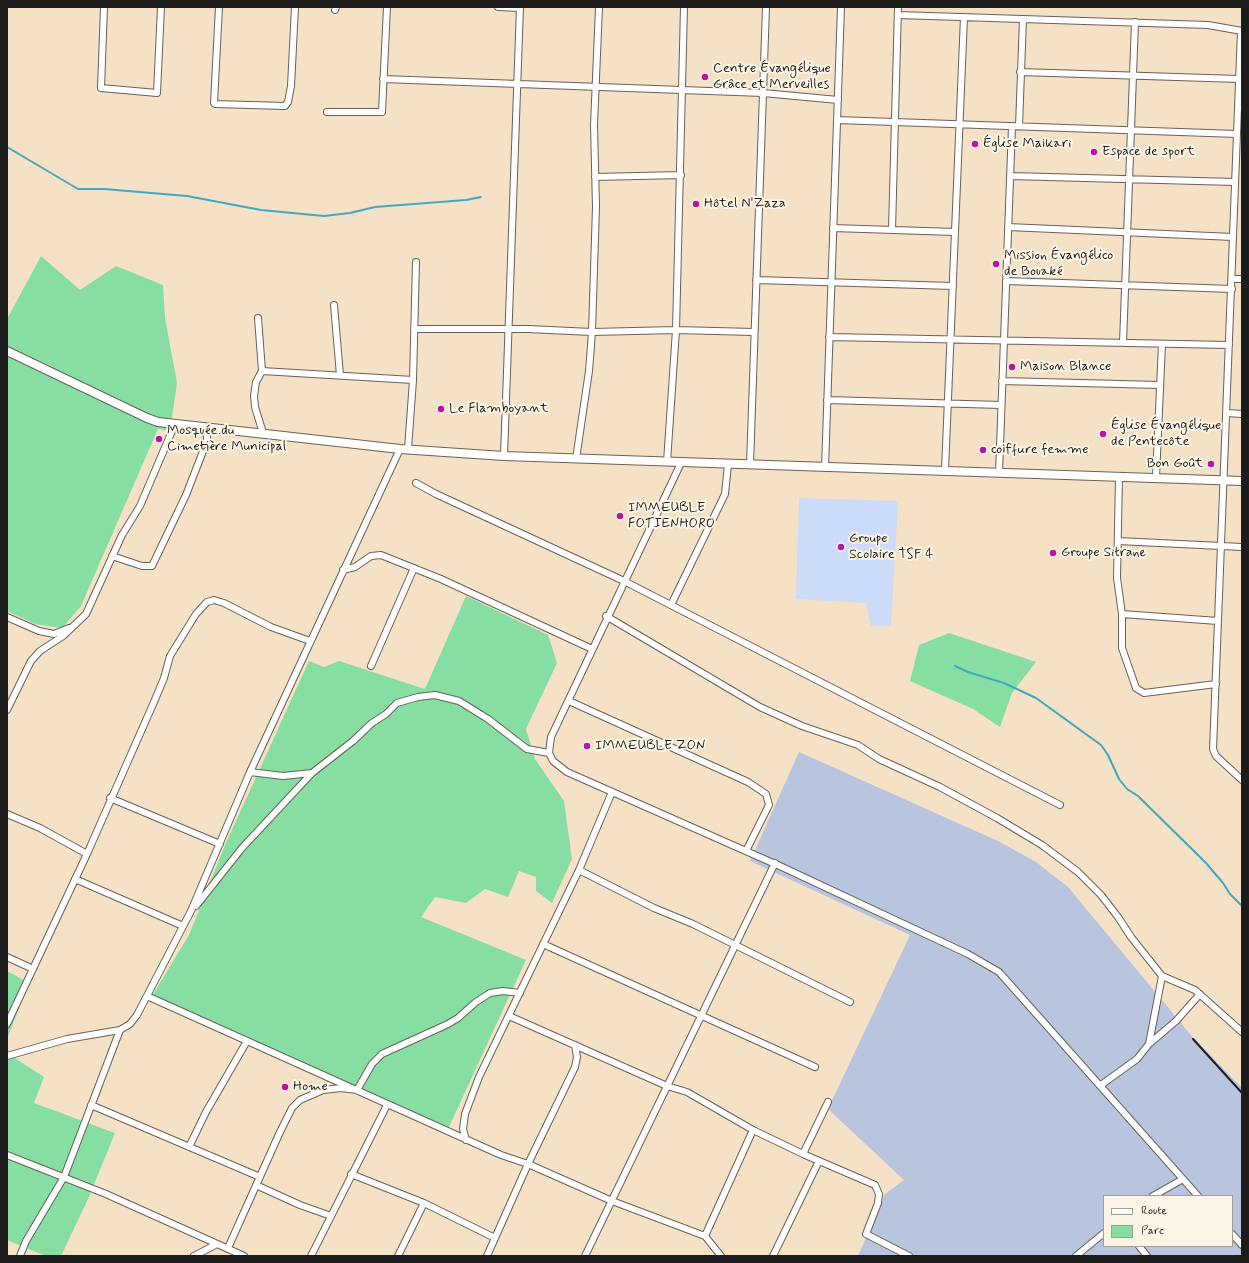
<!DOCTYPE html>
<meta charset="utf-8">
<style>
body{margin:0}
#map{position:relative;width:1249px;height:1263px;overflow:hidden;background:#f5e1c6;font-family:Mynerve,sans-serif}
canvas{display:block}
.frame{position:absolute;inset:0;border:8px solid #1c1c1c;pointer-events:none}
.legend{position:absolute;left:1103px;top:1195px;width:130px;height:52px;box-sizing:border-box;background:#fcf5e5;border:1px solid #a29e95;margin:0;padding:5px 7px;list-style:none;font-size:12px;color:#1c1c1c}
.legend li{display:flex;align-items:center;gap:8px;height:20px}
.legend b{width:20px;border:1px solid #a29e95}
</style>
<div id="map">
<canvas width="1249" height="1263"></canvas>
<div class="frame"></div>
<ul class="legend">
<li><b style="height:5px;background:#fff"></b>Route</li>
<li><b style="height:11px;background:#86dea3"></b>Parc</li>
</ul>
</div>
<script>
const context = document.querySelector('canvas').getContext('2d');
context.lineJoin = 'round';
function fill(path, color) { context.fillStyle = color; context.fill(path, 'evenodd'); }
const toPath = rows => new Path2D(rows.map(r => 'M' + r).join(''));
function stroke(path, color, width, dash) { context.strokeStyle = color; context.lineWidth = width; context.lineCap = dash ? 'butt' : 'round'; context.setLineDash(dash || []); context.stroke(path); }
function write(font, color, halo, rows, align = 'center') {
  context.font = font + ' Mynerve,sans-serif'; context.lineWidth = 4; context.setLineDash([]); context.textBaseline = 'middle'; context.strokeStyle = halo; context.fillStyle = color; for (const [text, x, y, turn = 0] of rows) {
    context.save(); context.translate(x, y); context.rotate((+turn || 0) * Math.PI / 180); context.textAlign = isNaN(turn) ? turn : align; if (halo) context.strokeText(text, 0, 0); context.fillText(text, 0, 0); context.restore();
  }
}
fill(toPath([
 [799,498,898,501,891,626,871,626,866,603,796,599]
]), '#cddbfa');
fill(toPath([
 [799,752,998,841,1036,862,1068,887,1190,1034,1242,1088,1242,1256,858,1256,885,1194,904,1180,828,1109,910,935,750,861],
 [1104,1196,1232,1196,1232,1246,1104,1246]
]), '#b9c5de');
fill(toPath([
 [41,256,80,290,116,266,163,285,165,318,177,383,170,431,158,429,81,606,62,628,35,624,7,611,7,319],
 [466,596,548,635,557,663,526,729,535,759,564,801,572,859,552,903,536,891,536,877,519,871,508,897,485,889,466,903,435,897,421,917,526,960,448,1129,152,996,189,935,225,845,309,661,324,667,339,661,425,689],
 [949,633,1036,662,1012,693,1000,727,973,709,910,681,919,645],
 [7,971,29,983,7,1039],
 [7,1053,44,1077,34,1103,115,1133,88,1199,61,1256,46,1256,7,1240]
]), '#86dea3');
stroke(toPath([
 [7,147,78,189,104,189,187,196,261,210,324,216,350,213,375,207,466,200,481,197],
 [955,666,968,672,1004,683,1036,698,1101,745,1108,755,1119,779,1127,789,1138,796,1206,863,1223,883,1230,894,1242,906]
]), '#40a8c0', 2);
const minor = toPath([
 [104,7,101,88,157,93,161,7],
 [219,7,214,103,215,104,285,106,288,102,291,86,295,7],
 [498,7,520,8],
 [335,10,336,7],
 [898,15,1208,25,1242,31],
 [1241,31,1213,749,1216,756,1242,780],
 [1020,72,1239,79],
 [383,79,763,93,838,100],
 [327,112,382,112,387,7],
 [837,120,1237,134],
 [1019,126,1023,19],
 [1010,176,1235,182],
 [595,177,681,175],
 [1008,227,1233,237],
 [833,228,955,232],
 [892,230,898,7],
 [1232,279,1242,279],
 [756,280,953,286],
 [1006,281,1232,289],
 [334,305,340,375],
 [258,318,262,371,256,382,254,396,255,407,263,433],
 [414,329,528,329,592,332,676,330,754,332],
 [829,337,1229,345],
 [1123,343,1135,22],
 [262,371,413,380],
 [1002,381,1159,385],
 [827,400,1001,405],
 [1227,413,1242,414],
 [408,449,413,380,416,262],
 [504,456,520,7],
 [576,459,589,371,592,332,596,207,594,125,599,7],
 [667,462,676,330,684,7],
 [681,463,551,737,549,753,553,761,567,772,782,867,968,954,999,972,1198,1196],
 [750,465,766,7],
 [825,468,841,7],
 [945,470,964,17],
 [999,473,1012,126],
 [1119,476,1117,578,1122,614,1122,648,1136,688,1144,693,1216,684],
 [1156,477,1162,344],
 [416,483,436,494,624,581,1060,805],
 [1118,541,1242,547],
 [112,556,142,566,152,566,186,495,207,441,207,427],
 [343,570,355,567,371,556,381,555,441,579,592,649],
 [671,605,725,494,728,464],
 [1122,614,1218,621],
 [606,616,760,707,802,726,858,745,879,759,940,787,997,818,1042,845,1078,872,1101,895,1118,917,1131,937,1162,976,1195,990,1242,1032],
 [7,617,39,631,54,634,69,628],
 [371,666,414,568],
 [569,701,748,782,766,794,769,805,746,851],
 [7,710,31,661,40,651,63,636,86,614,122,535,140,506,175,424],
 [250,772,283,776,312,773],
 [110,798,220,844],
 [7,814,40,828,87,854],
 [579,870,654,908,693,924,850,1002],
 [75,879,183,926],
 [196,906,242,848,312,773,353,741,372,723,386,714,397,703,418,697,435,695,459,701,488,719,527,749,549,753],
 [543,944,815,1067],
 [7,957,33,969],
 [147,996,501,1155,528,1164,612,1201,705,1236,721,1256],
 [509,1016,667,1086,687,1092,753,1130,803,1154,875,1185,879,1194,878,1203,866,1234,909,1256],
 [7,1024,87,854,154,702,164,678,170,656,196,614,207,602,214,600,224,603,271,627,310,641],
 [1149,1044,1162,976],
 [7,1056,67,1039,120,1030,130,1024,137,1015,191,911,250,772,400,449],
 [1101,1085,1137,1059,1149,1044,1176,1021,1200,994],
 [91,1105,260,1177],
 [466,1140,463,1129,465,1114,479,1077,579,870,612,792],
 [189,1147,206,1112,247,1041],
 [803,1154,828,1102],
 [7,1155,106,1194,244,1256],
 [351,1174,424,1203,495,1238],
 [256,1185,300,1205,331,1216],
 [1153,1196,1183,1179],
 [1232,1234,1242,1245],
 [705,1236,753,1130],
 [1139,1246,1147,1256],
 [228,1248,280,1132,292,1108,300,1100,323,1090,341,1088,357,1090,372,1064,382,1054,448,1024,458,1018,476,1002,490,993,503,991,520,993],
 [20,1256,26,1241,64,1177,120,1030],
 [194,1256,217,1244],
 [311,1256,387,1105],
 [398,1256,424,1203],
 [487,1256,528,1164,575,1067,577,1057,575,1045],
 [585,1256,775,863],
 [773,1256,819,1161],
 [1076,1256,1104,1233]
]);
const tertiary = toPath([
 [7,351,147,418,158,422,400,449,504,456,1242,481]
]);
stroke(minor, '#686158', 8);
stroke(tertiary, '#686158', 10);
stroke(minor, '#fff', 6);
stroke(tertiary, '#fff', 8);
stroke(toPath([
 [1193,1039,1242,1093]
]), '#1c1c1c', 2);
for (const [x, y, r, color] of [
 [705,77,4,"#b5179e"],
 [975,144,4,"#b5179e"],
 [1094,152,4,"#b5179e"],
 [696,204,4,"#b5179e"],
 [996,264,4,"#b5179e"],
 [1012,367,4,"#b5179e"],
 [441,409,4,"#b5179e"],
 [1103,434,4,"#b5179e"],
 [159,439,4,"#b5179e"],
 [983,450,4,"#b5179e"],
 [1211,464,4,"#b5179e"],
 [620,516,4,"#b5179e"],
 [841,547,4,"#b5179e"],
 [1053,553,4,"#b5179e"],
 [587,746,4,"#b5179e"],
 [285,1087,4,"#b5179e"]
]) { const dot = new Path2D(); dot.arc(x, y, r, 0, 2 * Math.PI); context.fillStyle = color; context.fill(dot); stroke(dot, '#fcf5e5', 1.5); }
write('14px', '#1c1c1c', '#fcf5e5', [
 ["Centre Évangélique",713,69],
 ["Grâce et Merveilles",713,85],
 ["Église Maikari",983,144],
 ["Espace de sport",1102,152],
 ["Hôtel N'Zaza",704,204],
 ["Mission Évangélico",1004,256],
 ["de Bouaké",1004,272],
 ["Maison Blance",1020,367],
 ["Le Flamboyant",449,409],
 ["Église Évangélique",1111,426],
 ["de Pentecôte",1111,442],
 ["Mosquée du",167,431],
 ["Cimetière Municipal",167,447],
 ["coiffure femme",991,450],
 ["Bon Goût",1203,464,"right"],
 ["IMMEUBLE",628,508],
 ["FOTIENHORO",628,524],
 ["Groupe",849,539],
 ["Scolaire TSF 4",849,555],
 ["Groupe Sitrane",1061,553],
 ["IMMEUBLE ZON",595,746],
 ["Home",293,1087]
], 'left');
</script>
